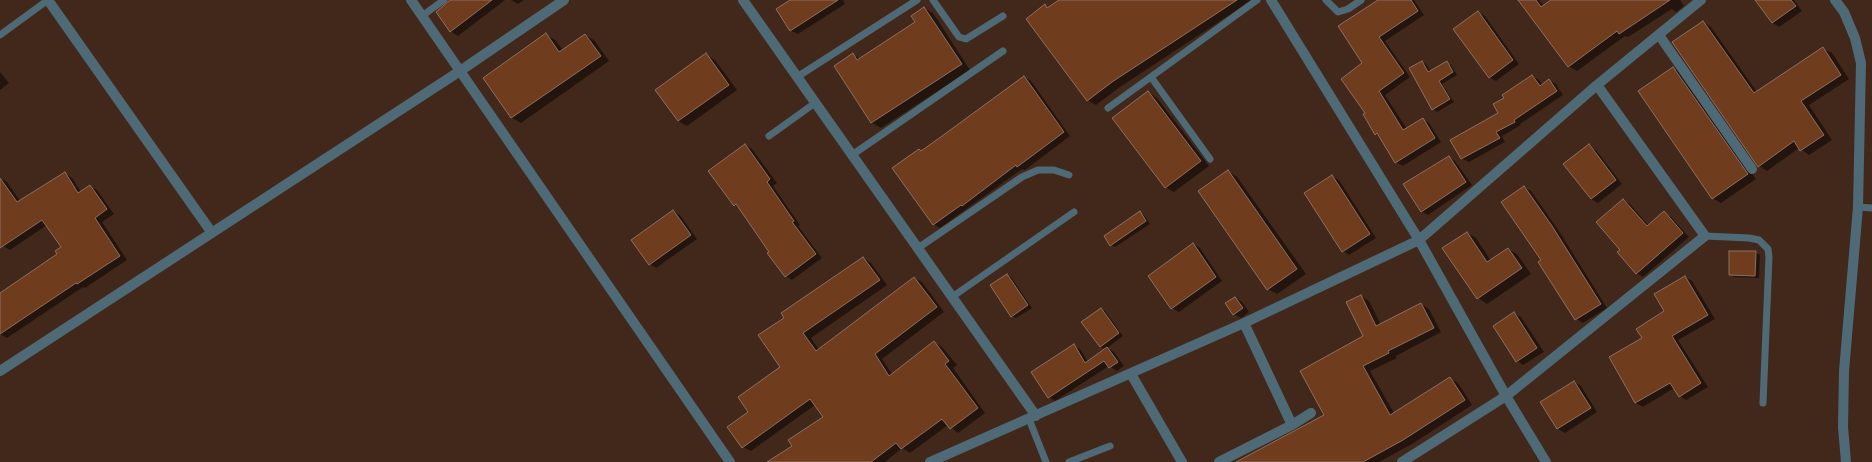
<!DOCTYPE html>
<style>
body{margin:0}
canvas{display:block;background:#41281a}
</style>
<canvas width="1872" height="462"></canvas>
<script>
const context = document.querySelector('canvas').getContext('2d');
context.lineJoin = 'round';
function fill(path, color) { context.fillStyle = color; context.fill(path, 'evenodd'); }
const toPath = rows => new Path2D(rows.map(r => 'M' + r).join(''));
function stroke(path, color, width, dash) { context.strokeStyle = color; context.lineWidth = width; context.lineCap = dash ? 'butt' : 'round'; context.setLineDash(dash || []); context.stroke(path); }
fill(toPath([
 [459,0,505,0,458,36,450,31],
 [511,0,524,0,518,4],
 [792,0,843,0,845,4,798,34,791,31,777,10],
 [1061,0,1252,0,1120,87,1096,105,1087,100,1045,5,1049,8],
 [1380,0,1414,0,1424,15,1385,41,1410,77,1385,95,1407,129,1423,119,1429,123,1441,142,1403,166,1396,162,1380,137,1376,134,1366,113,1364,64],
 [1519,0,1539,0,1544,6,1553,0,1680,0,1684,6,1676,12,1672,9,1628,37,1625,36,1577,71,1568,66],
 [1757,0,1794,0,1802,11,1779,27,1773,23],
 [924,8,933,13,970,70,881,128,872,123,835,66,853,54,860,59,916,23],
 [1478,12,1485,16,1519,64,1496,81,1489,77],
 [1703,22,1711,27,1757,92,1823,49,1832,53,1849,79,1809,105,1832,140,1809,155,1799,148,1767,171,1759,166],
 [547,35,555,40,563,50,585,35,594,40,609,61,521,123,512,118,484,78],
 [706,55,715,60,737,90,687,126,678,121],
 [1422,62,1426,64,1431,72,1447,62,1451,65,1457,75,1442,84,1454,102,1437,112,1433,109],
 [1673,68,1682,73,1756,179,1721,203,1712,198],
 [0,72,9,83,0,90],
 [1532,76,1539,80,1542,85,1549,80,1556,84,1563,95,1520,124,1521,125,1502,136,1505,142,1469,162,1462,159,1452,140,1500,114,1506,98],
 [1024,77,1031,81,1070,136,1025,170,1022,169,940,228,933,224,922,152],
 [1148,92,1157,98,1209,166,1174,192,1165,187],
 [745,145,752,149,777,183,773,186,800,225,798,226,822,258,792,280,786,276,740,208,734,205],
 [1589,146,1596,150,1622,184,1598,203,1591,199],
 [1449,157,1455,161,1472,185,1428,215,1422,212,1404,184],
 [1228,171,1237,177,1306,274,1277,294,1268,289,1200,192],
 [65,173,72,178,81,192,90,186,97,190,114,214,102,222,127,260,85,288,83,287,7,338,0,334,0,294,58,254,62,247,47,225,10,250,3,246,0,242,0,178,7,182,20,201],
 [1332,176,1339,180,1376,238,1349,255,1343,251],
 [1524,187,1531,191,1559,231,1607,308,1583,323,1576,319,1543,261],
 [1624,200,1630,204,1649,226,1664,213,1671,217,1689,237,1643,277,1636,273,1621,250],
 [673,211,680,215,697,239,656,268,650,264],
 [1140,212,1144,215,1150,224,1115,247,1111,245],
 [1467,233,1476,238,1491,261,1508,249,1517,254,1531,274,1487,304,1478,298,1444,248],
 [1193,244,1200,248,1222,281,1179,312,1172,308],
 [1755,252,1760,255,1759,278,1734,277,1730,275],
 [863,258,871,263,887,285,811,338,819,350,914,278,922,282,944,312,882,359,892,374,934,342,942,347,957,365,953,368,985,413,958,433,948,425,910,453,902,448,885,462,769,462,793,446,825,417,815,405,751,451,743,447,750,412,781,367,785,318],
 [1007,275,1011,277,1032,308,1016,318,1012,316],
 [1685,277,1692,281,1715,319,1678,340,1708,387,1686,400,1680,396,1674,388,1643,407,1636,403,1610,358,1643,338,1666,311],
 [1361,296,1369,301,1381,325,1421,304,1429,309,1441,332,1396,356,1397,358,1370,371,1394,413,1450,378,1458,383,1472,405,1412,444,1379,462,1239,462,1325,415,1364,337],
 [1235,298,1242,302,1249,312,1241,318,1234,314,1227,304],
 [1101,309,1105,311,1123,336,1107,348,1114,352,1124,366,1117,371,1109,366,1055,401,1049,397,1074,346,1080,349,1088,362,1105,349,1100,347],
 [1514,313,1521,317,1544,352,1523,365,1517,361],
 [1574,382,1581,386,1597,412,1565,433,1558,429,1541,402]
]), '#0007');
const building = toPath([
 [450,0,492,0,450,32,436,12,450,0],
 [790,0,838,0,790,31,776,9,790,0],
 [1059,0,1237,0,1112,82,1087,101,1026,19,1045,4,1047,8,1059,0],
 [1378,0,1411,0,1418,11,1379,37,1404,73,1379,91,1403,130,1423,118,1435,138,1395,163,1377,133,1375,135,1363,114,1365,113,1341,79,1362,63,1338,26,1378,0],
 [1518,0,1536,0,1541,7,1551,0,1670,0,1619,34,1617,31,1568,67,1518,0],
 [1755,0,1791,0,1796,6,1772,23,1755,0],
 [924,7,962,64,871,123,834,66,853,53,857,60,915,22,911,16,924,7],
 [1478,11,1513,60,1489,78,1453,29,1478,11],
 [1703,21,1754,93,1823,47,1841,75,1801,101,1824,135,1800,151,1794,141,1758,167,1672,42,1703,21],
 [546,33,559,52,585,34,601,56,511,118,483,78,546,33],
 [706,53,729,85,678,121,655,90,706,53],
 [1422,61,1428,72,1447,61,1453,72,1439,81,1450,99,1432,110,1409,68,1422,61],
 [1673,67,1748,174,1712,199,1638,91,1673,67],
 [1532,75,1540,86,1549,79,1557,91,1514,120,1515,122,1496,132,1500,138,1461,159,1450,140,1498,113,1493,104,1504,98,1502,95,1532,75],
 [1024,76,1064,132,1017,167,1016,165,962,206,961,205,933,225,892,168,919,149,921,151,938,139,1024,76],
 [1148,91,1201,161,1165,188,1112,118,1148,91],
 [745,144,770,179,767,182,794,221,792,222,816,254,785,277,767,253,769,252,736,204,734,206,708,171,745,144],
 [1589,144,1616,180,1591,199,1563,164,1589,144],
 [1449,156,1466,182,1421,212,1403,184,1449,156],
 [1228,170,1297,269,1267,290,1198,191,1228,170],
 [65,172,78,193,90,185,107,209,95,218,120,256,77,284,76,283,0,334,0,293,57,254,55,251,61,247,42,220,0,248,0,178,17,202,65,172],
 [1332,175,1370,234,1342,252,1304,193,1332,175],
 [1524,186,1552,226,1601,304,1575,320,1538,262,1541,260,1501,202,1524,186],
 [1623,199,1647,226,1664,211,1683,233,1636,274,1617,252,1620,250,1596,222,1623,199],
 [673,210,691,235,649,265,631,240,673,210],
 [1140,211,1146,221,1110,246,1104,236,1140,211],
 [1467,232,1487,262,1508,248,1522,268,1477,299,1442,248,1467,232],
 [1193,243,1216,277,1171,309,1148,276,1193,243],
 [1729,251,1756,251,1755,276,1729,275,1729,251],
 [863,257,880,280,803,333,816,351,914,277,937,307,875,354,889,376,934,341,949,361,945,364,978,408,950,429,942,419,901,449,896,443,871,462,767,462,792,446,788,440,823,417,810,399,742,448,727,427,748,412,738,397,780,367,758,335,784,318,781,313,863,257],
 [1007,274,1028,305,1011,317,990,285,1007,274],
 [1685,276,1708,315,1672,336,1701,383,1679,397,1670,383,1635,403,1609,357,1642,338,1636,329,1664,311,1654,294,1685,276],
 [1361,295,1376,326,1421,303,1434,328,1388,351,1389,353,1363,366,1390,415,1450,377,1465,400,1403,440,1363,462,1236,462,1324,415,1300,371,1363,336,1346,302,1361,295],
 [1235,297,1243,308,1233,315,1225,303,1235,297],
 [1101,308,1119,333,1100,347,1081,322,1101,308],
 [1514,312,1537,348,1516,362,1493,326,1514,312],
 [1074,344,1085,363,1107,347,1118,362,1109,368,1104,361,1048,398,1031,372,1074,344],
 [1574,381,1591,408,1557,429,1540,402,1574,381]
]);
fill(building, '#703c1e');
stroke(building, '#8d6f60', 1);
stroke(toPath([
 [933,0,959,37,966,39,1003,16],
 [1326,0,1338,12,1348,9,1361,0],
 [422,16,444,0],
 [0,35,48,0],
 [797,77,917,0],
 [1151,77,1210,159],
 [1108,108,1257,0],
 [769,136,815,103],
 [852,155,1003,51],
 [1858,207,1872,208],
 [1705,236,1749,238,1759,240,1768,249,1769,257,1763,403],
 [918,248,1022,177,1038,170,1054,170,1069,175],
 [952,297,1074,212],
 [1029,419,1046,462],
 [1069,462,1110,446]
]), '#4e6a77', 7);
stroke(toPath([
 [48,0,212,233],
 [411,0,730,462],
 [743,0,1036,416],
 [1271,0,1419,240,1506,396,1546,462],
 [1659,35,1752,169],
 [1244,323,1292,425],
 [0,371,460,71,564,0],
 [1131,374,1182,462],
 [930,462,1244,323,1419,240,1597,85,1701,0],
 [1219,462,1292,425,1311,413],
 [1402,462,1506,396,1705,236,1597,85]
]), '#4e6a77', 10);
stroke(toPath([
 [1835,0,1844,12,1855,38,1861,63,1858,207,1844,371,1843,427,1846,462]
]), '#4e6a77', 10);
</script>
